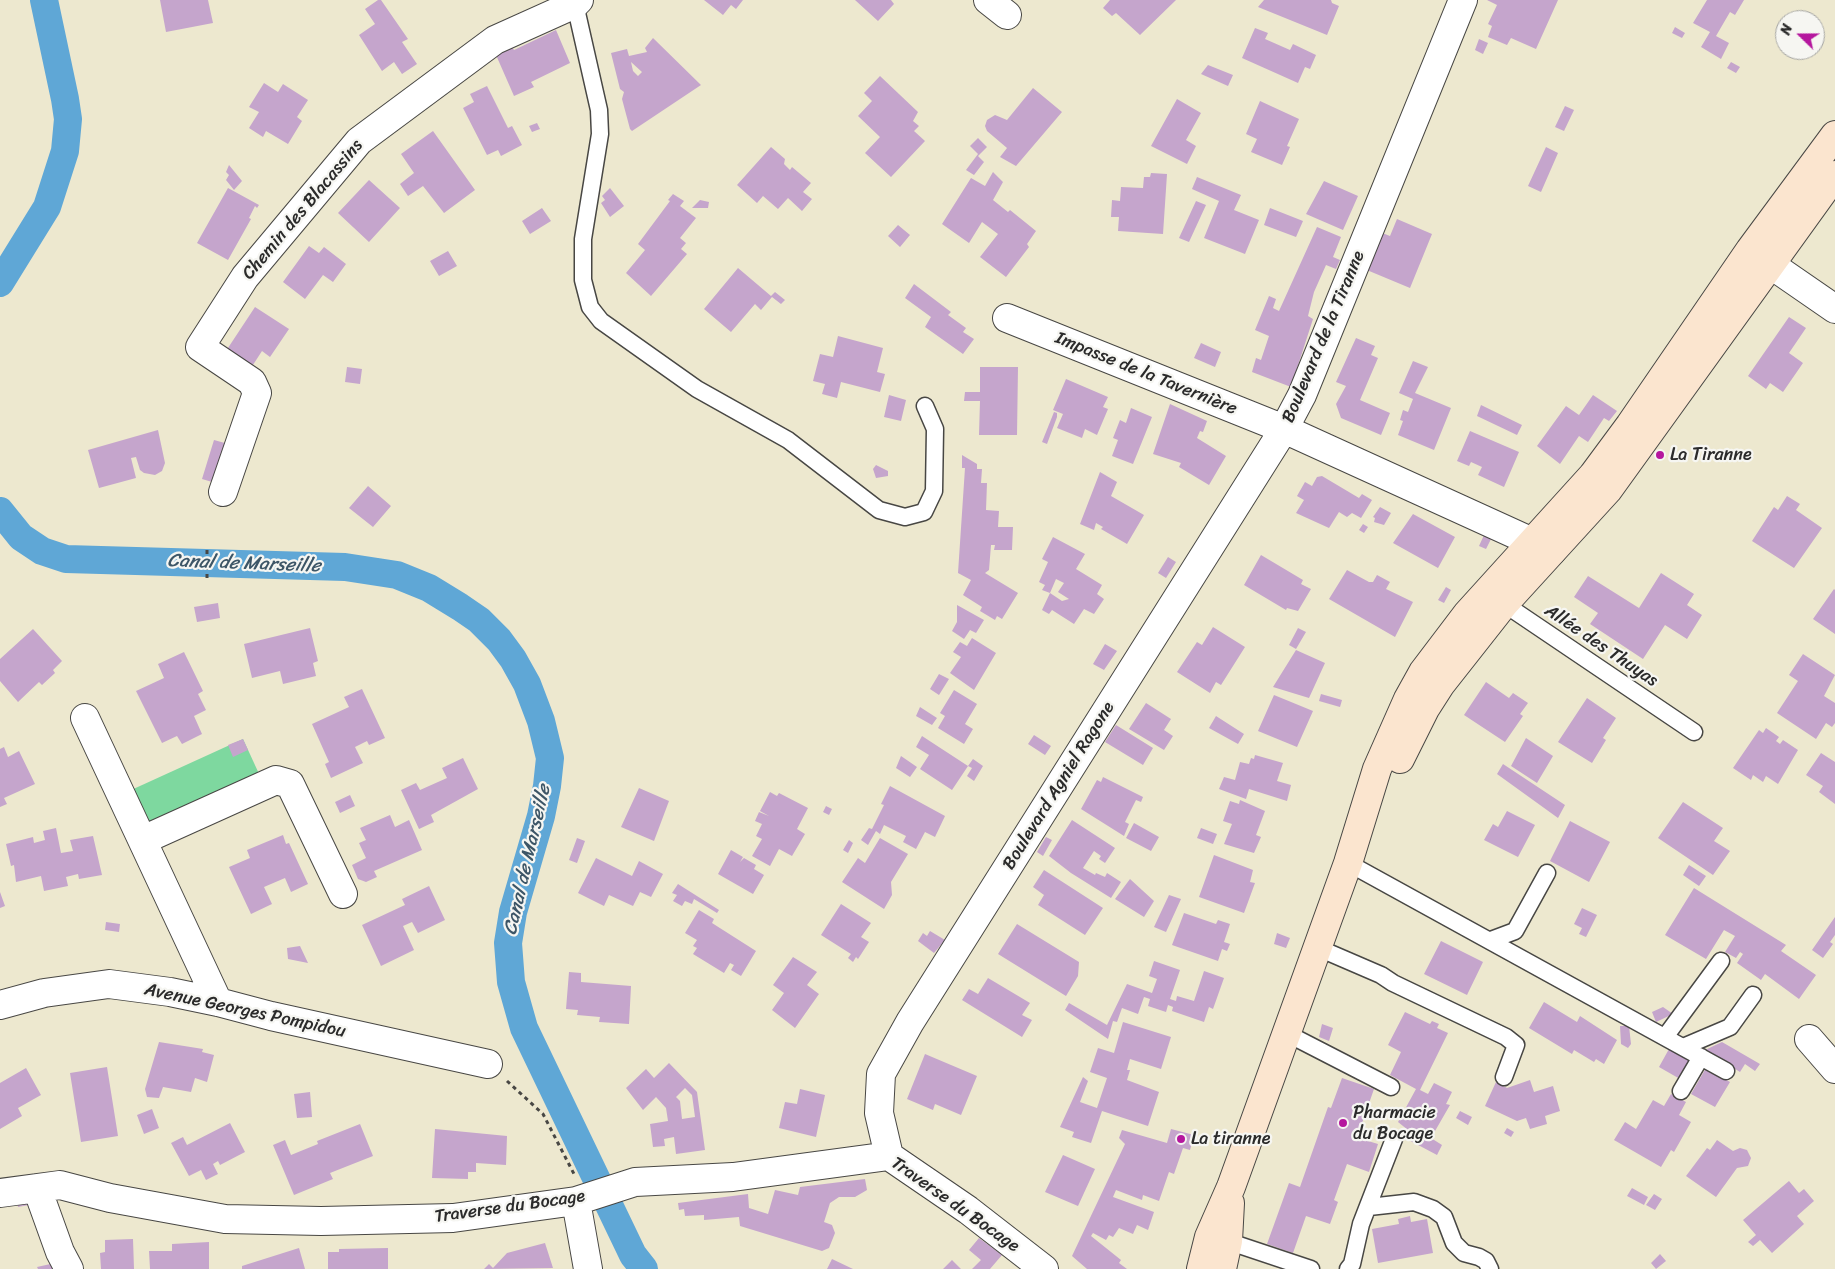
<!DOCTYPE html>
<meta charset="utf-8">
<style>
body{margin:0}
#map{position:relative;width:1835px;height:1269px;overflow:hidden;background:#ede8cf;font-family:Sriracha,sans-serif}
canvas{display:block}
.north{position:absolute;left:1775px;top:10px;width:50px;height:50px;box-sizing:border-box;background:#f6f6f2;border:1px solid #a5a5a2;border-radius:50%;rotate:292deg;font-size:14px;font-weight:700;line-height:20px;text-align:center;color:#2b2b2b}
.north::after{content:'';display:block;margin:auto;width:18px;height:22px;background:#b5179e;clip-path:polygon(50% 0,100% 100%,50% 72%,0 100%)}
</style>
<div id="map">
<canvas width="1835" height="1269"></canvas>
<div class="north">N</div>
</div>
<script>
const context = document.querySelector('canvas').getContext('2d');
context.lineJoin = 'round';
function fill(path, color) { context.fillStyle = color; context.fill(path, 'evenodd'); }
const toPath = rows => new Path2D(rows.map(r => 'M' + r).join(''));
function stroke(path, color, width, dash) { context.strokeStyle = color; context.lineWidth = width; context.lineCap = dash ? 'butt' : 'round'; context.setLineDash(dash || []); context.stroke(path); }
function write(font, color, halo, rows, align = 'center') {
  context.font = font + ' Sriracha,sans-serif'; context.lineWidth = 4.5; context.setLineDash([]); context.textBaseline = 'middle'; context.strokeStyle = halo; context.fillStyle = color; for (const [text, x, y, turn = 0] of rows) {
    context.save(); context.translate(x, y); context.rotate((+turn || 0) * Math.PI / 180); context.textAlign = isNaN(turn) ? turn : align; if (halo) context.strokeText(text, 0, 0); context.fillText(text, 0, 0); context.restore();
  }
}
fill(toPath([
 [243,739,260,776,144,829,129,791]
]), '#7ed89f');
stroke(toPath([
 [0,283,47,207,65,151,68,119,65,99,44,0],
 [0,511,21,537,42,551,66,559,345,567,397,575,429,588,460,607,479,620,499,640,513,659,527,684,541,721,550,758,547,786,541,816,513,912,508,943,511,982,524,1028,633,1255,644,1269]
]), '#5fa7d6', 28);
fill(toPath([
 [160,0,208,0,213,23,166,32],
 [378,0,381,0,408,39,402,42,417,64,402,74,394,62,382,71,359,35,375,24,365,9],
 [704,0,743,0,736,9,731,5,723,15],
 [855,0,891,0,894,4,878,21],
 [1110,0,1176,0,1140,35,1116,13,1112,16,1103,8],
 [1264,0,1331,0,1332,3,1339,6,1327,35,1258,7],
 [1487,0,1558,0,1536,49,1511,38,1507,45,1488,37,1492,26,1488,24,1497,5],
 [1707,0,1744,0,1735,15,1730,12,1716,36,1729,43,1721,59,1701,47,1710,32,1693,23],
 [1675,27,1685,33,1682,38,1672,33],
 [1255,28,1268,33,1265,39,1290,50,1293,44,1316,55,1310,69,1305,67,1298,83,1242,58],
 [556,30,570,63,531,82,534,87,514,96,496,55,512,47,514,50],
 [653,38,701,85,632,131,630,129,622,99,624,92,620,89,611,53,627,49,629,56,647,52,645,48],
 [631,62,642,72,638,76,633,71],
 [1479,39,1488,43,1483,54,1475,50],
 [1731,62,1740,67,1736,73,1727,68],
 [1208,65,1233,75,1228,86,1201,74],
 [880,76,918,112,913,121,919,126,914,131,925,141,891,177,865,153,880,137,858,116,872,101,864,93],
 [264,83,278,92,283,84,308,100,297,117,302,121,288,144,266,131,263,137,249,128,259,112,249,107],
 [487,86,508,128,512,126,522,145,501,156,498,150,487,155,463,108,474,102,470,94],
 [1033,88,1062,112,1016,166,1000,157,1007,148,987,131,985,126,987,120,995,115,1007,120],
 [1177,99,1201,113,1186,140,1196,146,1187,164,1151,146],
 [1260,101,1299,119,1287,146,1290,147,1282,165,1251,152,1257,139,1246,134],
 [1565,106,1574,110,1564,131,1555,127],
 [537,123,540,129,532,132,529,126],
 [433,131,475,190,444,213,423,186,408,196,400,184,414,173,401,154],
 [978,138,987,147,978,156,984,162,974,175,966,170,978,154,970,146],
 [771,147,785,159,784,164,790,170,792,167,811,183,803,192,812,199,802,211,788,198,778,209,763,196,757,203,737,185],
 [1546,147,1558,153,1541,192,1528,186],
 [229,165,242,181,234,190,226,180,229,175,226,172],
 [993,172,1003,182,993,200,1008,212,1010,210,1036,231,1027,244,1029,247,1006,277,980,257,998,234,982,222,969,243,942,224,971,178,985,186],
 [1151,173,1167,174,1163,234,1118,231,1119,217,1111,217,1112,200,1120,201,1121,187,1143,188,1144,177,1150,177],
 [1197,177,1241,195,1234,210,1259,220,1245,254,1204,238,1219,201,1192,189],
 [369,180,400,208,369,242,338,213],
 [1324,181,1358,196,1343,230,1306,214],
 [228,188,259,205,257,208,255,206,249,218,251,219,228,260,197,243],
 [610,188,624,206,610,217,601,203,605,200,602,196],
 [673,194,684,201,680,206,696,218,680,238,686,243,681,249,687,254,651,296,626,273,645,250,638,244,670,201,668,200],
 [700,200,709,202,708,208,692,208],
 [1196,201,1206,205,1189,242,1179,238],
 [542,208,551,221,530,234,522,221],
 [1270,208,1303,221,1296,237,1264,225],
 [1397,219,1432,234,1410,288,1362,268,1377,231,1390,236],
 [898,225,910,235,900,247,888,236],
 [1317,227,1341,237,1333,257,1340,260,1336,269,1326,265,1314,292,1308,316,1313,319,1291,387,1252,372,1256,358,1261,360,1269,336,1255,330,1269,296,1276,299,1273,308,1279,311],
 [309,246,319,253,324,247,346,264,333,282,323,275,305,299,283,282],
 [448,251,457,266,439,276,430,261],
 [738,268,771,296,775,292,785,300,781,304,772,297,761,310,755,304,731,332,704,309],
 [914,284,951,312,948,315,966,328,963,332,974,339,963,354,925,327,931,317,905,298],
 [255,307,289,329,270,357,262,351,249,371,224,354],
 [1789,317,1806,328,1789,353,1803,363,1783,392,1770,383,1766,389,1748,376],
 [838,336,883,348,877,372,885,374,880,392,841,382,837,398,822,394,825,384,813,381,820,354,833,357],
 [1356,338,1375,346,1371,355,1378,358,1360,400,1390,413,1381,435,1341,418,1336,404,1346,386,1336,382],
 [1201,343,1221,352,1215,367,1194,358],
 [1413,361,1428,367,1415,393,1451,408,1434,450,1398,435,1403,421,1400,420,1403,410,1408,412,1413,399,1399,393],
 [347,367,362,369,360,384,345,382],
 [980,367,1018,367,1017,435,979,435,980,401,964,401,965,392,980,392],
 [1066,379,1108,397,1103,407,1108,409,1097,435,1085,429,1082,438,1057,428,1063,414,1053,410],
 [889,395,906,400,901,421,884,417],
 [1593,395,1617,411,1609,421,1604,418,1588,442,1579,436,1560,464,1537,446,1566,406,1579,415],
 [1170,404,1207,421,1203,432,1200,431,1197,438,1226,456,1209,485,1179,467,1181,463,1153,454],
 [1481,405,1522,425,1517,435,1477,416],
 [1131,408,1152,417,1133,464,1112,456,1118,440,1113,438,1120,420,1126,423],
 [1054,412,1057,413,1057,417,1047,444,1042,442],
 [158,430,165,463,162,471,155,475,144,473,140,470,136,457,131,458,136,478,99,488,88,450],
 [1470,431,1519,452,1504,487,1478,475,1482,467,1471,462,1469,466,1457,461],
 [214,440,232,445,219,484,202,479],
 [962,455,977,464,977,469,982,469,981,483,987,483,986,510,999,511,998,527,1013,527,1012,550,994,550,995,545,991,545,989,570,985,573,1018,593,1002,619,997,616,995,620,980,611,982,607,963,595,971,580,958,573,965,468,962,468],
 [876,465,888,471,888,476,876,478,873,469],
 [1100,472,1117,482,1111,496,1144,515,1127,544,1101,529,1103,527,1096,523,1094,530,1080,524],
 [1322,476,1359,498,1362,494,1372,500,1361,518,1352,513,1347,517,1339,512,1329,528,1296,513,1304,500,1297,496,1305,482,1312,486,1317,477],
 [368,486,391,506,373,527,349,508],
 [1787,496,1800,504,1796,510,1822,528,1794,568,1752,541,1774,507,1778,510],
 [1380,507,1391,513,1384,525,1374,522,1375,518,1373,517],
 [1413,514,1455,537,1438,568,1393,543],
 [1363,524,1368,527,1364,533,1359,530],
 [1485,533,1492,537,1486,549,1479,546],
 [1053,537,1085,554,1076,569,1102,585,1097,594,1104,599,1094,614,1084,609,1074,624,1052,610,1049,614,1042,610,1050,593,1042,590,1045,585,1039,582,1048,562,1042,559],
 [1056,579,1064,583,1058,592,1069,599,1062,601,1050,593],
 [1261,555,1303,580,1301,584,1311,589,1298,611,1287,608,1286,610,1244,585],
 [1168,557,1176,562,1166,578,1158,573],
 [1347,570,1369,582,1373,582,1377,575,1390,582,1386,589,1413,602,1395,637,1329,599],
 [1661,573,1694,594,1687,605,1702,615,1687,639,1665,625,1643,659,1590,624,1598,613,1574,597,1588,576,1639,608],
 [1446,587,1451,590,1444,603,1438,600],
 [1834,589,1835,590,1835,634,1813,619],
 [218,603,220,618,197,622,194,607],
 [957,605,984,620,976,633,970,630,964,639,952,631,957,622],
 [1213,627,1245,647,1221,685,1216,682,1210,693,1177,672,1197,642,1202,645],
 [310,628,318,661,313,663,316,676,283,684,280,671,252,678,244,644],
 [1298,628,1306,632,1296,649,1289,645],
 [33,629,62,661,53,670,55,673,42,685,39,682,18,702,0,681,0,659],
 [972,638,996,653,974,690,950,673,961,657,953,652,960,642,967,646],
 [1105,644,1117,651,1104,670,1093,664],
 [1296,650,1325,663,1309,698,1273,687],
 [184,652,203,691,198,694,206,710,194,716,202,734,182,744,177,736,162,743,136,691,164,678,158,664],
 [1803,654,1835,675,1824,696,1835,703,1835,723,1832,727,1826,723,1816,739,1777,713,1798,681,1789,675],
 [939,674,949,679,939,695,930,689],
 [1486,682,1509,698,1513,693,1528,703,1520,714,1523,716,1505,742,1464,715],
 [362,689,385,738,369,745,367,741,355,747,363,763,331,778,325,764,329,762,312,724,349,707,344,697],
 [954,690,977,704,965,724,973,729,964,744,938,728,945,716,940,713],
 [1321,694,1342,700,1340,707,1319,701],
 [1274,695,1313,711,1297,747,1258,731],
 [1587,698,1616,718,1603,738,1606,740,1592,763,1558,742],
 [1146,703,1171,719,1164,730,1173,736,1164,750,1129,729],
 [920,707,937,718,932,725,916,716],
 [1216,716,1244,734,1238,744,1209,728],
 [1116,725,1153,748,1143,765,1105,742],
 [1766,728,1779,737,1776,741,1780,744,1783,740,1798,750,1778,784,1766,776,1763,782,1753,775,1751,780,1733,768,1759,730,1763,733],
 [1034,735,1051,746,1045,755,1028,744],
 [922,736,968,766,952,790,920,769,929,755,916,747],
 [1526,738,1553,756,1537,783,1511,766],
 [243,739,248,750,233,757,228,745],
 [4,747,8,757,19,751,35,784,4,798,7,804,0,807,0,749],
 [1821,753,1835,762,1835,804,1819,792,1823,786,1806,775],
 [1255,755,1283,763,1277,781,1291,785,1287,801,1249,789,1246,799,1219,789,1224,777,1235,780,1240,762,1249,764,1251,758,1254,759],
 [901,756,917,767,910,777,896,768],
 [463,758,478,789,431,815,434,822,419,829,401,790,416,783,420,790,447,778,442,768],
 [973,759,983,766,974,781,967,776,972,768,968,766],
 [1503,764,1565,805,1558,818,1497,774],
 [1103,777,1143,797,1141,802,1136,800,1125,822,1129,824,1124,836,1081,809,1097,780,1101,782],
 [890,786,945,816,935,837,925,832,916,849,903,842,906,836,884,825,880,834,876,831,868,845,861,840,869,828,872,829,884,805,881,804],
 [639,788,669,801,654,841,621,827],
 [770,792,777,796,779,793,808,808,797,829,805,834,792,856,779,849,770,866,752,856,762,839,756,836,762,824,755,821,759,812,769,816,760,811],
 [350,795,355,806,340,813,335,802],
 [1240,800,1265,811,1256,835,1261,837,1254,853,1224,844,1232,824,1223,821,1230,801,1239,804],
 [1683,802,1723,828,1714,841,1730,851,1713,875,1658,838],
 [826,806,832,809,829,815,823,812],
 [1507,811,1535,825,1518,857,1484,840,1493,824,1498,827],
 [390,815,395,827,409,820,422,850,374,871,377,877,366,882,358,879,352,865,366,858,359,843,366,840,360,828],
 [1072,820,1115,848,1105,863,1099,859,1101,856,1094,851,1083,868,1095,875,1096,873,1105,877,1107,873,1121,882,1111,898,1071,873,1049,856],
 [1570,821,1610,842,1589,882,1550,861],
 [1134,823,1159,837,1151,851,1126,838],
 [56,828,61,853,73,851,70,840,93,836,102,875,79,879,78,874,66,877,68,886,44,891,41,876,16,882,14,865,11,866,6,844,33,837,34,843,45,840,43,831],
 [1201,828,1217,834,1213,844,1197,838],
 [283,835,286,844,289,843,308,884,291,892,285,878,264,887,272,904,251,914,229,867,250,858,247,850],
 [1046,837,1052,840,1043,856,1037,852],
 [577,838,585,841,577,863,569,860],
 [880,838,908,854,891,882,892,895,884,909,842,882,858,858,865,863],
 [849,840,853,843,848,853,843,850],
 [731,850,743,857,740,862,744,858,756,865,754,869,764,875,753,894,718,874],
 [1214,855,1253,870,1250,882,1255,883,1244,913,1199,897],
 [596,858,632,876,639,861,663,874,651,897,640,892,633,906,609,895,604,906,578,893],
 [1689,865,1706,876,1699,886,1683,875],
 [1044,870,1103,908,1085,935,1038,905,1044,895,1033,887],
 [1130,879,1154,901,1144,917,1115,899],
 [678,884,719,910,717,913,694,899,692,904,685,901,682,906,673,901,677,895,672,893],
 [429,886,445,920,418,933,412,922,403,926,414,950,381,966,362,925,405,905,402,899],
 [1694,888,1786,945,1781,951,1816,975,1799,999,1765,974,1761,980,1737,963,1743,954,1740,952,1736,958,1725,952,1735,936,1724,930,1706,959,1665,935],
 [0,892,5,906,0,908],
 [1169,895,1181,899,1166,932,1154,927],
 [841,904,871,923,861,937,869,942,858,959,856,957,853,962,848,958,851,954,821,935],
 [1582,908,1597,915,1586,937,1579,934,1582,928,1574,924],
 [699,910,714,919,712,923,756,951,741,976,731,970,734,965,730,963,724,973,693,954,697,948,693,946,697,940,685,933],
 [1184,913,1216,924,1218,920,1230,924,1224,942,1230,944,1227,951,1222,949,1218,961,1172,945],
 [1835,917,1835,935,1830,942,1833,944,1823,958,1812,950],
 [106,922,120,924,119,932,105,930],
 [1017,924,1079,962,1078,976,1066,996,998,954],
 [930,931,945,940,934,953,918,941,923,933,927,936],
 [1277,933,1290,938,1286,948,1274,944],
 [1441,941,1483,962,1467,995,1424,974],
 [300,946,308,963,288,959,287,948],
 [793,957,817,972,807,985,819,994,795,1028,772,1010,784,993,773,985],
 [1154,961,1180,970,1170,999,1176,1001,1177,996,1194,1001,1204,971,1224,978,1213,1009,1209,1007,1204,1022,1172,1011,1173,1007,1168,1005,1166,1012,1148,1006,1150,999,1144,997,1138,1014,1122,1008,1117,1022,1113,1021,1108,1039,1065,1010,1069,1003,1107,1025,1127,984,1152,993,1157,979,1149,976],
 [569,972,581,973,581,982,631,986,629,1024,599,1022,600,1017,577,1015,578,1010,566,1009],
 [988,978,1030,1003,1022,1015,1032,1020,1022,1037,962,1000,969,989,978,994],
 [1544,1002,1577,1022,1580,1016,1617,1040,1604,1064,1596,1059,1594,1062,1574,1050,1572,1054,1529,1028],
 [1663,1007,1673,1014,1656,1022,1652,1012],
 [1405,1012,1430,1024,1432,1021,1439,1024,1437,1028,1448,1033,1420,1090,1428,1094,1434,1083,1452,1092,1446,1104,1450,1105,1431,1138,1442,1145,1437,1155,1403,1137,1408,1130,1398,1122,1416,1089,1390,1075,1401,1052,1388,1045],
 [1123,1022,1171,1037,1161,1069,1130,1059,1127,1070,1130,1070,1127,1080,1159,1092,1148,1126,1102,1111,1091,1143,1072,1137,1074,1132,1060,1127,1083,1077,1088,1081,1080,1102,1097,1108,1107,1078,1090,1072,1098,1048,1114,1053],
 [1322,1024,1333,1028,1329,1041,1319,1037],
 [1620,1026,1629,1026,1631,1044,1628,1048,1621,1044],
 [159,1042,203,1049,202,1052,214,1055,207,1082,195,1078,191,1092,163,1087,159,1098,147,1097,145,1089],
 [1722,1042,1760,1064,1755,1071,1745,1064,1740,1072,1705,1050],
 [1669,1049,1690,1061,1680,1079,1659,1067],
 [925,1054,977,1076,961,1115,935,1104,933,1110,907,1099],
 [669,1063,697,1092,705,1150,676,1154,674,1137,664,1139,665,1146,653,1147,650,1124,668,1121,666,1108,656,1097,643,1110,626,1088,646,1069,654,1078],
 [685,1088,692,1095,695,1117,682,1119,680,1101,676,1097],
 [107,1067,118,1136,81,1142,70,1073],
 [26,1068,41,1095,18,1108,22,1116,0,1129,0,1083],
 [1706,1068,1730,1082,1715,1107,1691,1094],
 [1342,1078,1374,1089,1359,1132,1370,1136,1368,1141,1378,1144,1369,1172,1347,1164,1334,1200,1338,1202,1330,1224,1306,1216,1293,1253,1267,1244,1289,1183,1300,1187,1328,1107,1331,1108],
 [1530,1080,1534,1092,1553,1086,1560,1111,1545,1116,1547,1124,1530,1129,1526,1118,1517,1121,1485,1106,1496,1082,1507,1088],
 [800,1089,825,1095,816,1137,779,1128,785,1102,797,1104],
 [310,1092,312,1117,297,1118,294,1094],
 [1671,1094,1686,1102,1679,1115,1691,1122,1674,1152,1671,1150,1661,1167,1614,1140,1625,1122,1636,1129,1653,1100,1664,1106],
 [152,1109,159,1128,144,1134,137,1115],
 [1460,1111,1472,1117,1468,1125,1456,1118],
 [230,1123,245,1152,220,1165,218,1161,213,1164,218,1174,206,1180,201,1170,189,1176,171,1143,183,1137,187,1145],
 [360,1124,373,1156,330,1173,333,1179,294,1195,273,1145,285,1140,291,1155,318,1144,317,1141],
 [1507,1128,1514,1132,1511,1137,1504,1133],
 [435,1129,507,1136,506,1165,476,1163,476,1172,468,1172,468,1179,432,1178],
 [1171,1129,1194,1135,1190,1150,1183,1148,1174,1174,1169,1172,1159,1201,1143,1195,1142,1200,1116,1190,1113,1197,1154,1212,1148,1230,1137,1225,1133,1234,1119,1228,1113,1237,1109,1235,1106,1240,1093,1233,1091,1236,1121,1260,1119,1263,1127,1269,1087,1269,1072,1256,1125,1144,1119,1138,1122,1130,1167,1143],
 [1717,1140,1733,1151,1740,1148,1747,1150,1751,1158,1748,1166,1737,1168,1716,1197,1686,1176,1707,1148,1710,1150],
 [1063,1155,1095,1169,1078,1206,1045,1192],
 [865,1179,867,1190,855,1197,839,1197,830,1203,824,1222,832,1225,835,1233,829,1248,822,1251,740,1226,739,1217,704,1220,704,1215,685,1216,684,1209,679,1210,678,1203,748,1194,749,1208,768,1214,775,1190,798,1195,800,1187],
 [1789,1181,1799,1193,1804,1189,1814,1201,1797,1216,1804,1224,1772,1253,1760,1240,1753,1246,1748,1242,1756,1235,1743,1220],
 [1632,1188,1648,1197,1644,1205,1627,1196],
 [1654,1194,1662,1199,1655,1210,1646,1205],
 [16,1197,34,1204,18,1207],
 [1410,1216,1411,1222,1427,1219,1433,1253,1378,1263,1372,1229,1399,1224,1398,1219],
 [979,1238,1002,1255,990,1269,972,1269,981,1260,969,1250],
 [133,1239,134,1269,101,1269,100,1253,105,1252,105,1240],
 [209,1242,209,1269,150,1269,149,1251,172,1251,172,1244],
 [545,1243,553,1268,484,1269,489,1264,493,1268,507,1253],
 [299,1248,305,1269,242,1269,242,1266],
 [388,1248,388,1269,328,1269,328,1252,339,1252,339,1249],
 [1660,1254,1666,1261,1656,1269,1651,1263],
 [832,1259,853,1269,827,1269],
 [952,1260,961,1269,943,1269],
 [55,1263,57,1269,38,1269,37,1267]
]), '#c5a5cc');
const service = toPath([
 [575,4,599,110,600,134,583,239,583,280,590,307,601,321,697,389,788,440,879,510,905,517,924,512,934,491,935,429,925,406],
 [1497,599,1694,732],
 [1348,863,1726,1071],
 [1491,940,1515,931,1547,873],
 [1316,947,1381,975,1393,983,1506,1037,1516,1045,1504,1077],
 [1286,1033,1391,1087],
 [1665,1037,1721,961],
 [1683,1047,1730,1027,1753,995],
 [1681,1091,1701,1057],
 [1369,1207,1414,1202,1433,1209,1444,1217,1454,1243,1464,1253,1479,1257,1486,1261,1490,1269],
 [1221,1239,1311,1269],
 [1348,1269,1352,1264,1361,1224,1394,1139]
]);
const minor = toPath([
 [988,0,1007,15],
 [1463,0,1302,395,1284,429,1552,551],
 [1751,251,1835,309],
 [223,492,257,393,252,382,200,347,245,277,359,141,495,40,575,4,579,0],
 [85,718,218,1002],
 [143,840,276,780,290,784,343,894],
 [0,1005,44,993,109,984,170,992,218,1002,271,1016,488,1064],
 [1809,1039,1835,1069],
 [889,1156,879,1113,881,1074,910,1022,1284,429,1007,318],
 [37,1188,60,1252,69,1269],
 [0,1193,60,1185,110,1198,225,1219,321,1221,453,1218,576,1201,635,1182,733,1177,889,1156,968,1210,1044,1269],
 [576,1201,588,1269]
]);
const secondary = toPath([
 [1400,759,1425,709,1441,684,1504,604,1608,490,1835,175],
 [1201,1269,1209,1237,1231,1187,1348,863,1377,769,1408,699,1423,672,1467,614,1593,475,1630,425,1750,250,1835,135],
 [1222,1269,1228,1241,1230,1203]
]);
stroke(service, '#484744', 19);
stroke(minor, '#484744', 30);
stroke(secondary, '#484744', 30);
stroke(toPath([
 [207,578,207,550],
 [507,1081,543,1114,574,1174]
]), '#484744', 3, [4, 4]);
stroke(service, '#fff', 16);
stroke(minor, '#fff', 28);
stroke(secondary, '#fbe5cf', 28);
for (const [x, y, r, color] of [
 [1660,455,5,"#b5179e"],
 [1343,1123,5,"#b5179e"],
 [1181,1139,5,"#b5179e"]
]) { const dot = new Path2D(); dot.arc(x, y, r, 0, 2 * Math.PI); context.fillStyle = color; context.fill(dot); stroke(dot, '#f6f6f2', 2); }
write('18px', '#2b2b2b', '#f6f6f2', [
 ["Chemin des Blacassins",303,210,-50],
 ["Boulevard de la Tiranne",1324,337,-67],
 ["Impasse de la Tavernière",1146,374,22],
 ["Allée des Thuyas",1601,646,34],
 ["Boulevard Agniel Ragone",1059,786,-58],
 ["Avenue Georges Pompidou",245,1011,12],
 ["Traverse du Bocage",955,1205,35],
 ["Traverse du Bocage",510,1207,-8]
]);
write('18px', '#2b2b2b', '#f6f6f2', [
 ["La Tiranne",1670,455],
 ["Pharmacie",1353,1113],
 ["du Bocage",1353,1134],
 ["La tiranne",1191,1139]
], 'left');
write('italic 19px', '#3d5667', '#f6f6f2', [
 ["Canal de Marseille",244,564,2],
 ["Canal de Marseille",528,860,-77]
]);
</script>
